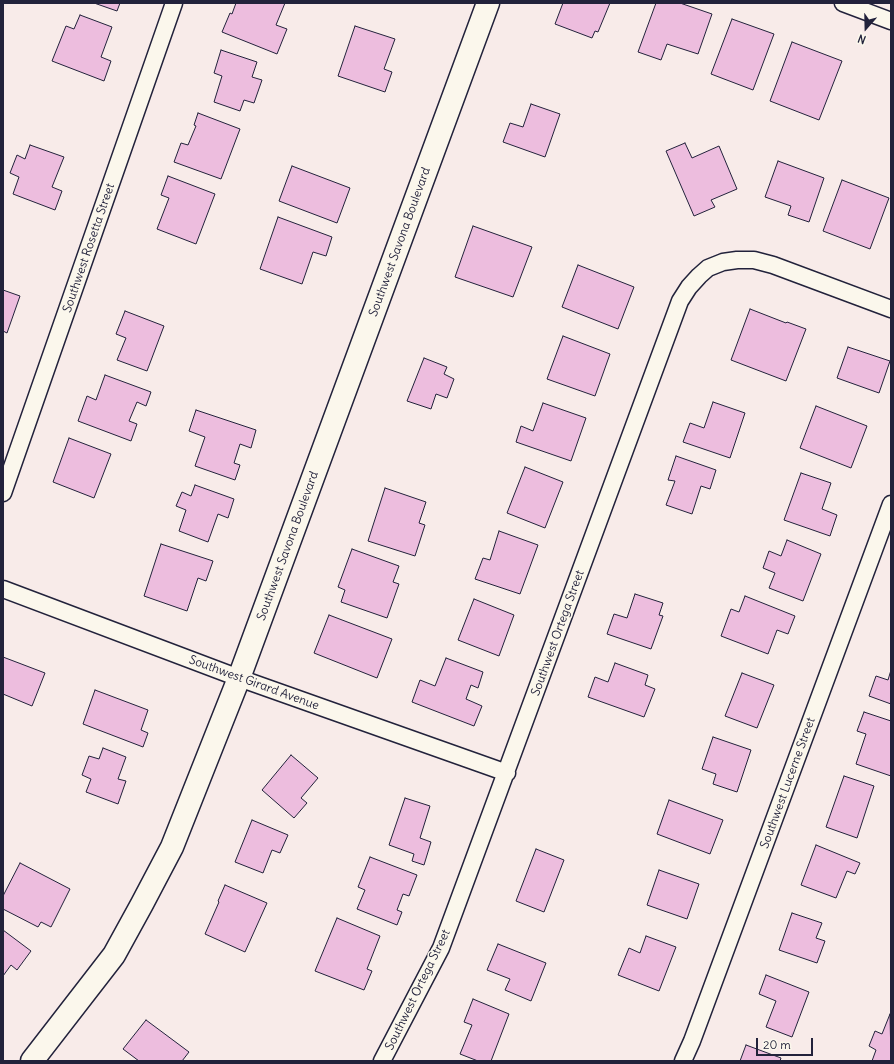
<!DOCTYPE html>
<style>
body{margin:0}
#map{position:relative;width:894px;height:1064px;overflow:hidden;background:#f8ebe9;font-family:Delius,sans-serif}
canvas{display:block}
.frame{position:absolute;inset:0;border:4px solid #22223b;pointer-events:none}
.north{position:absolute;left:846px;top:8px;width:40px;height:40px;-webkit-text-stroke:3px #fbf7ec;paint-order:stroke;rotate:200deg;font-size:11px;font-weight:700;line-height:16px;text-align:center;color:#22223b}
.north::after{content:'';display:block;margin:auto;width:14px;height:18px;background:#22223b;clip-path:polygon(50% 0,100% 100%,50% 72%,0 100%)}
.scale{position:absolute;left:756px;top:1038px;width:57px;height:18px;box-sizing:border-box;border:2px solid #22223b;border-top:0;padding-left:5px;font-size:12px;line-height:14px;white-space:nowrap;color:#22223b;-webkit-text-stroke:3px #fbf7ec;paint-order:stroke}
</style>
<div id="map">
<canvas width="894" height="1064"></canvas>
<div class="frame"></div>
<div class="north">N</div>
<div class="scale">20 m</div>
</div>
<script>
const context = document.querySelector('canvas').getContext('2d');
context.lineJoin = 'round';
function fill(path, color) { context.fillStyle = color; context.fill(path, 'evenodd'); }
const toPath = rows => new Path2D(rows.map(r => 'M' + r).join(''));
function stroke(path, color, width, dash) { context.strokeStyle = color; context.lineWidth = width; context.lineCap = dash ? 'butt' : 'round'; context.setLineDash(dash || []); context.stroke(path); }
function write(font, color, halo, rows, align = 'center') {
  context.font = font + ' Delius,sans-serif'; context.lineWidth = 3; context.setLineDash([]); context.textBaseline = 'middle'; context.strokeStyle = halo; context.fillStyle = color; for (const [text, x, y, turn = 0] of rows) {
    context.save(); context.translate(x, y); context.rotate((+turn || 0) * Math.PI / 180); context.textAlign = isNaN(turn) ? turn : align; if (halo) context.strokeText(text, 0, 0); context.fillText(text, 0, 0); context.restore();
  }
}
const building = toPath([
 [94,3,120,3,117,11,94,3],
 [236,3,285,3,276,25,287,29,277,54,222,32,230,13,232,14,236,3],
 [563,3,610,3,598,32,595,31,592,38,555,24,563,3],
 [656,3,680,3,712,14,698,54,667,44,661,60,638,52,656,3],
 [80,15,112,27,101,57,111,61,104,81,52,61,66,26,74,29,80,15],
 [732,19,774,34,753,90,711,74,732,19],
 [355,26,395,39,384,69,392,72,385,92,338,76,355,26],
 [792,42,842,61,819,120,770,101,792,42],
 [221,50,257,62,252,77,262,80,254,103,244,100,240,111,214,102,222,76,214,73,221,50],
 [531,104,560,114,545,157,503,142,510,123,523,127,531,104],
 [198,113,240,129,221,179,174,162,181,143,188,145,196,126,194,125,198,113],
 [685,143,692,158,719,146,737,189,711,200,715,207,694,216,666,151,685,143],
 [30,145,64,157,52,187,62,191,55,210,13,194,19,177,10,173,17,155,25,159,30,145],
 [778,161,824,178,809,222,788,215,791,206,765,197,778,161],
 [292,166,350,188,337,223,279,201,292,166],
 [168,176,215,194,196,244,157,229,169,198,161,195,168,176],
 [842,180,889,198,870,249,823,231,842,180],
 [278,217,332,237,326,256,313,252,302,284,260,269,278,217],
 [473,226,532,247,513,297,455,277,473,226],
 [578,265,634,287,618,329,562,307,578,265],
 [3,290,20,296,7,333,3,331,3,290],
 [750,309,786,323,787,322,806,329,786,381,731,360,750,309],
 [125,311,164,326,147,371,117,360,126,338,116,334,125,311],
 [563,336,610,354,595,396,547,379,563,336],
 [848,347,890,361,879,393,837,378,848,347],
 [424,358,447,367,444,374,454,379,447,398,436,394,431,409,407,401,424,358],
 [105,375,151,392,146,406,137,402,129,421,137,424,131,441,78,421,87,396,96,400,105,375],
 [713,402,745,413,730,458,683,442,690,423,704,428,713,402],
 [543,403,586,418,571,461,516,442,521,426,533,431,543,403],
 [816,406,867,426,851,468,800,448,816,406],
 [196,410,256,430,251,448,240,444,234,463,240,465,235,480,195,466,205,437,189,431,196,410],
 [69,438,111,454,94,498,53,482,69,438],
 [676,456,716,470,710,489,701,486,692,514,666,505,675,481,668,480,676,456],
 [525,467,563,482,545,528,507,513,525,467],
 [801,473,831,483,822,509,837,515,830,536,784,520,801,473],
 [195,485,234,499,228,518,218,514,208,542,179,531,186,510,176,506,182,492,191,496,195,485],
 [385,488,426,502,419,523,425,525,415,556,368,541,385,488],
 [499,531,538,545,520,594,475,579,483,558,490,560,499,531],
 [787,540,821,554,803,601,769,588,775,573,763,568,769,551,781,556,787,540],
 [161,544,213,561,206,581,198,578,187,611,144,596,161,544],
 [352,549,399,566,393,582,399,584,387,618,341,602,345,590,338,587,352,549],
 [635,594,663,603,659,615,663,616,651,649,607,634,614,614,627,618,635,594],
 [745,596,795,616,788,634,777,630,768,654,721,636,731,609,739,612,745,596],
 [474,599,514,615,499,656,458,640,474,599],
 [329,615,392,639,377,678,314,653,329,615],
 [3,657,45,673,32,706,3,694,3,657],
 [446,658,483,672,478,688,471,685,466,699,482,706,474,726,412,702,420,680,435,686,446,658],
 [615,663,648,675,645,685,655,689,644,717,588,697,595,677,608,682,615,663],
 [891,670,891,704,869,696,876,676,888,680,891,670],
 [742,673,774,685,757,728,725,716,742,673],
 [95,690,148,710,141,730,148,733,143,747,83,724,95,690],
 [864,712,891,721,891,776,856,764,866,734,857,731,864,712],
 [713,737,751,750,737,792,713,784,716,774,702,769,713,737],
 [103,748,126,757,118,779,126,781,118,804,86,792,91,779,82,775,89,756,99,759,103,748],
 [291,755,318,778,301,798,307,803,294,818,262,790,291,755],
 [844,776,874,786,857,838,826,827,844,776],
 [405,798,430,806,420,838,431,842,424,865,412,861,414,854,389,845,405,798],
 [669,800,723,820,710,854,657,834,669,800],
 [252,820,288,835,280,853,272,850,263,873,235,862,252,820],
 [816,845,860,863,855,874,847,871,836,898,801,885,816,845],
 [536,849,564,860,544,912,516,901,536,849],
 [370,857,417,875,409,896,403,894,397,910,402,912,397,925,357,909,365,890,358,887,370,857],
 [20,863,70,889,51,927,41,922,38,927,3,909,3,896,20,863],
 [659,870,699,884,687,919,647,905,659,870],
 [225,885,267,903,245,952,205,934,219,902,218,901,225,885],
 [792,913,822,923,816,938,825,941,817,963,779,950,792,913],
 [337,918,380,936,367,969,372,971,364,990,315,971,337,918],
 [3,930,31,951,17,970,11,965,3,976,3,930],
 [646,936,676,947,659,991,618,975,629,948,640,953,646,936],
 [498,944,546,963,531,1001,505,990,510,979,487,970,498,944],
 [766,975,809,992,792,1037,766,1027,776,1001,759,994,766,975],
 [473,999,509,1014,491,1061,478,1061,460,1054,472,1025,464,1022,473,999],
 [890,1014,891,1061,872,1061,876,1050,869,1046,875,1031,882,1034,890,1014],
 [146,1020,189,1052,182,1061,139,1061,123,1049,146,1020],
 [746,1045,781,1058,780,1061,740,1061,746,1045]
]);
fill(building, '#edbdde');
stroke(building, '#22223b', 1);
const street = toPath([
 [843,3,891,21],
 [3,493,174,3],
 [3,589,239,678,507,773],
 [382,1061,441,948,680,301,689,287,699,276,708,268,723,262,737,260,754,260,773,265,891,309],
 [683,1061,692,1041,891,504]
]);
const secondary = toPath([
 [32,1061,114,955,142,904,172,847,239,678,488,3]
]);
stroke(street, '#22223b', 19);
stroke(secondary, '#22223b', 25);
stroke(street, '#fbf7ec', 16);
stroke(secondary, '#fbf7ec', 22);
write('12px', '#22223b', '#fbf7ec', [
 ["Southwest Savona Boulevard",400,242,-70],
 ["Southwest Rosetta Street",89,248,-71],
 ["Southwest Savona Boulevard",288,546,-70],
 ["Southwest Ortega Street",558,633,-70],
 ["Southwest Girard Avenue",254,683,20],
 ["Southwest Lucerne Street",788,783,-70],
 ["Southwest Ortega Street",418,990,-64]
]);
</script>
